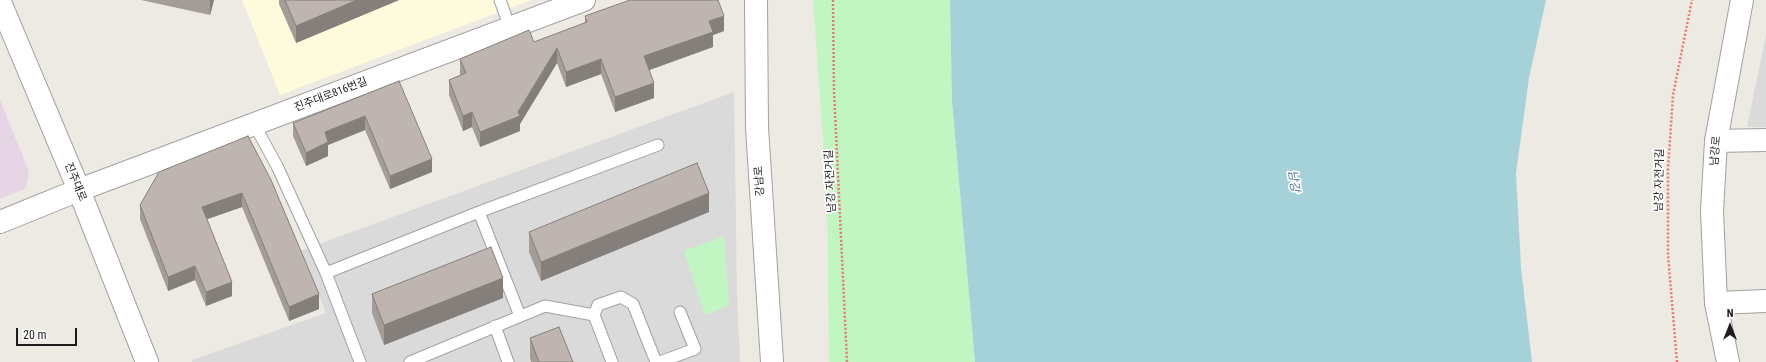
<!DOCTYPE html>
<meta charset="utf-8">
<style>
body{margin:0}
#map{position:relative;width:1766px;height:362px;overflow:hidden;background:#ede9e3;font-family:"Roboto Condensed",sans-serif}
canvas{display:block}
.north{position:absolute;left:1710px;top:306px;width:40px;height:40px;-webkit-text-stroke:3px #fff;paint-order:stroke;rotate:0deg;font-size:11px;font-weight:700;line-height:16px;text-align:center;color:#1d1d1d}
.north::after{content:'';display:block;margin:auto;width:14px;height:18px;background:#1d1d1d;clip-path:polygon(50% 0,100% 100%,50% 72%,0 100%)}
.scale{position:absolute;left:16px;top:328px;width:61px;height:18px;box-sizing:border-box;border:2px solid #1d1d1d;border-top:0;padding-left:5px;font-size:12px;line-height:14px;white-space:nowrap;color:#1d1d1d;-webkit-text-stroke:3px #fff;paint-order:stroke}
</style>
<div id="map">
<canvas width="1766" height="362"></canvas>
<div class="north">N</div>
<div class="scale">20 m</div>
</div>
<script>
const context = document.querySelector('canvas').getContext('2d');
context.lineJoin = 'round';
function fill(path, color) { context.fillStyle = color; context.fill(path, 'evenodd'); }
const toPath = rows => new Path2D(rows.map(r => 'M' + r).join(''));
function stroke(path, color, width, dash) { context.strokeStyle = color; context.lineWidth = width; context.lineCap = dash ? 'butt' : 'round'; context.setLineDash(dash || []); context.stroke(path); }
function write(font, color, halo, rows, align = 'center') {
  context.font = font + ' "Roboto Condensed","Noto Sans KR",sans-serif'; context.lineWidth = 3.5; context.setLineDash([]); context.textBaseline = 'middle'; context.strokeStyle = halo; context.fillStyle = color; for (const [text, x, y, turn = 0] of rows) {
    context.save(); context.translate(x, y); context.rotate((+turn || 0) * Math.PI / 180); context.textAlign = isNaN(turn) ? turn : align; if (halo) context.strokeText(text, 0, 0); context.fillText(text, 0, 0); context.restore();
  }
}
fill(toPath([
 [1766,35,1766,127,1747,127],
 [734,92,737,295,740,362,192,362,192,360,326,313,300,251]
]), '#dbdada');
fill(toPath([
 [0,100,29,172,26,188,0,199]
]), '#e6d5e4');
fill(toPath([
 [242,0,531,0,280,95]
]), '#fdfbdc');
fill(toPath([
 [813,0,950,0,952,101,975,362,829,362,827,196],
 [724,236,729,305,705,315,684,251]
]), '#c1f6c2');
fill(toPath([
 [950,0,1546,0,1529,78,1516,173,1521,268,1532,362,975,362,952,101]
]), '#a5d1d9');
const service = toPath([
 [500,0,510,28],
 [254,124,277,166,326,273,360,362],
 [479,212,520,316],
 [326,273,479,212,658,145],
 [594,315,598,305,621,297,633,304,656,362],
 [495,326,508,362],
 [410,362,545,306,594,315,612,362],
 [660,362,695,349,680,312]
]);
const minor = toPath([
 [1716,141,1766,140],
 [1716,303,1766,301]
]);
const tertiary = toPath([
 [756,0,757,127,772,362],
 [0,2,79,190,147,362],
 [0,222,79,190,584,0],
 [1728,362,1716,303,1712,211,1716,141,1742,0]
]);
stroke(service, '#a1a1a1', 13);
stroke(minor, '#a1a1a1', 24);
stroke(tertiary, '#a1a1a1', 24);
stroke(toPath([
 [833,0,834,91,847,362],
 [1677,362,1668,255,1668,169,1673,95,1692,0]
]), '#f17470', 2.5, [2, 2]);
stroke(service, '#fff', 11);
stroke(minor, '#fff', 22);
stroke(tertiary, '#fff', 22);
fill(toPath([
 [141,0,214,0,210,15],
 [279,0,399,0,296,43,279,4],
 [585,16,724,31,713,35,713,47,649,70,654,98,615,112,601,74,566,87,557,63,520,124,520,131,480,147,472,127,463,131,449,95,449,80,460,75,460,59,534,42,585,23],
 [399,81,432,172,390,189,365,130,328,145,328,156,306,166,293,136,293,123],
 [248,136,319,309,289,321,242,207,207,219,232,296,206,306,195,280,168,291,140,219,140,205],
 [709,212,541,281,529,252,529,232],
 [372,294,503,298,384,345,372,313],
 [530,338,573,362,531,362,530,357]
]), '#a39c97');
fill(toPath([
 [210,0,214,0,210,15],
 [357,0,399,0,296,43,296,26],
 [724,16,724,31,713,35,713,47,644,72,644,56,709,21],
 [557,48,557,63,520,124,520,131,480,147,480,132,518,112],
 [601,59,601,74,566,87,566,72],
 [654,83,654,98,615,112,615,97],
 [472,112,472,127,463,131,463,116],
 [365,116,365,130,328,145,328,156,306,166,306,153,325,132],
 [432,159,432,172,390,189,390,176],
 [242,193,242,207,202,221,202,207],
 [709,193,709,212,541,281,541,262],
 [195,266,195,280,168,291,168,277],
 [503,278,503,298,384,345,384,325],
 [232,282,232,296,206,306,206,292],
 [319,294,319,309,289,321,289,307]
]), '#857f7b');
const building = toPath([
 [285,0,357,0,296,26,285,0],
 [630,0,718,0,724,16,709,21,713,32,644,56,654,83,615,97,601,59,566,72,557,48,518,112,520,116,480,132,472,112,463,116,449,80,466,73,460,59,529,30,534,42,587,22,585,16,630,0],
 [399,81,432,159,390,176,365,116,325,132,328,142,306,153,293,123,399,81],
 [248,136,271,180,319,294,289,307,242,193,202,207,232,282,206,292,195,266,168,277,140,205,159,172,248,136],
 [697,163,709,193,541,262,529,232,697,163],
 [491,247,503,278,384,325,372,294,491,247],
 [559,327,573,362,539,362,530,338,559,327]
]);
fill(building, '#beb5b0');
stroke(building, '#857f7b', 1);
write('11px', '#1d1d1d', '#fff', [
 ["진주대로816번길",331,95,-21],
 ["남강로",1716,151,-85],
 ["남강 자전거길",1660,180,-89],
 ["강남로",760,181,-94],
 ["남강 자전거길",831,181,-93],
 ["진주대로",75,182,68]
]);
write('italic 12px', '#4c7b9f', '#fff', [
 ["남강",1293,181,82]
]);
</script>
